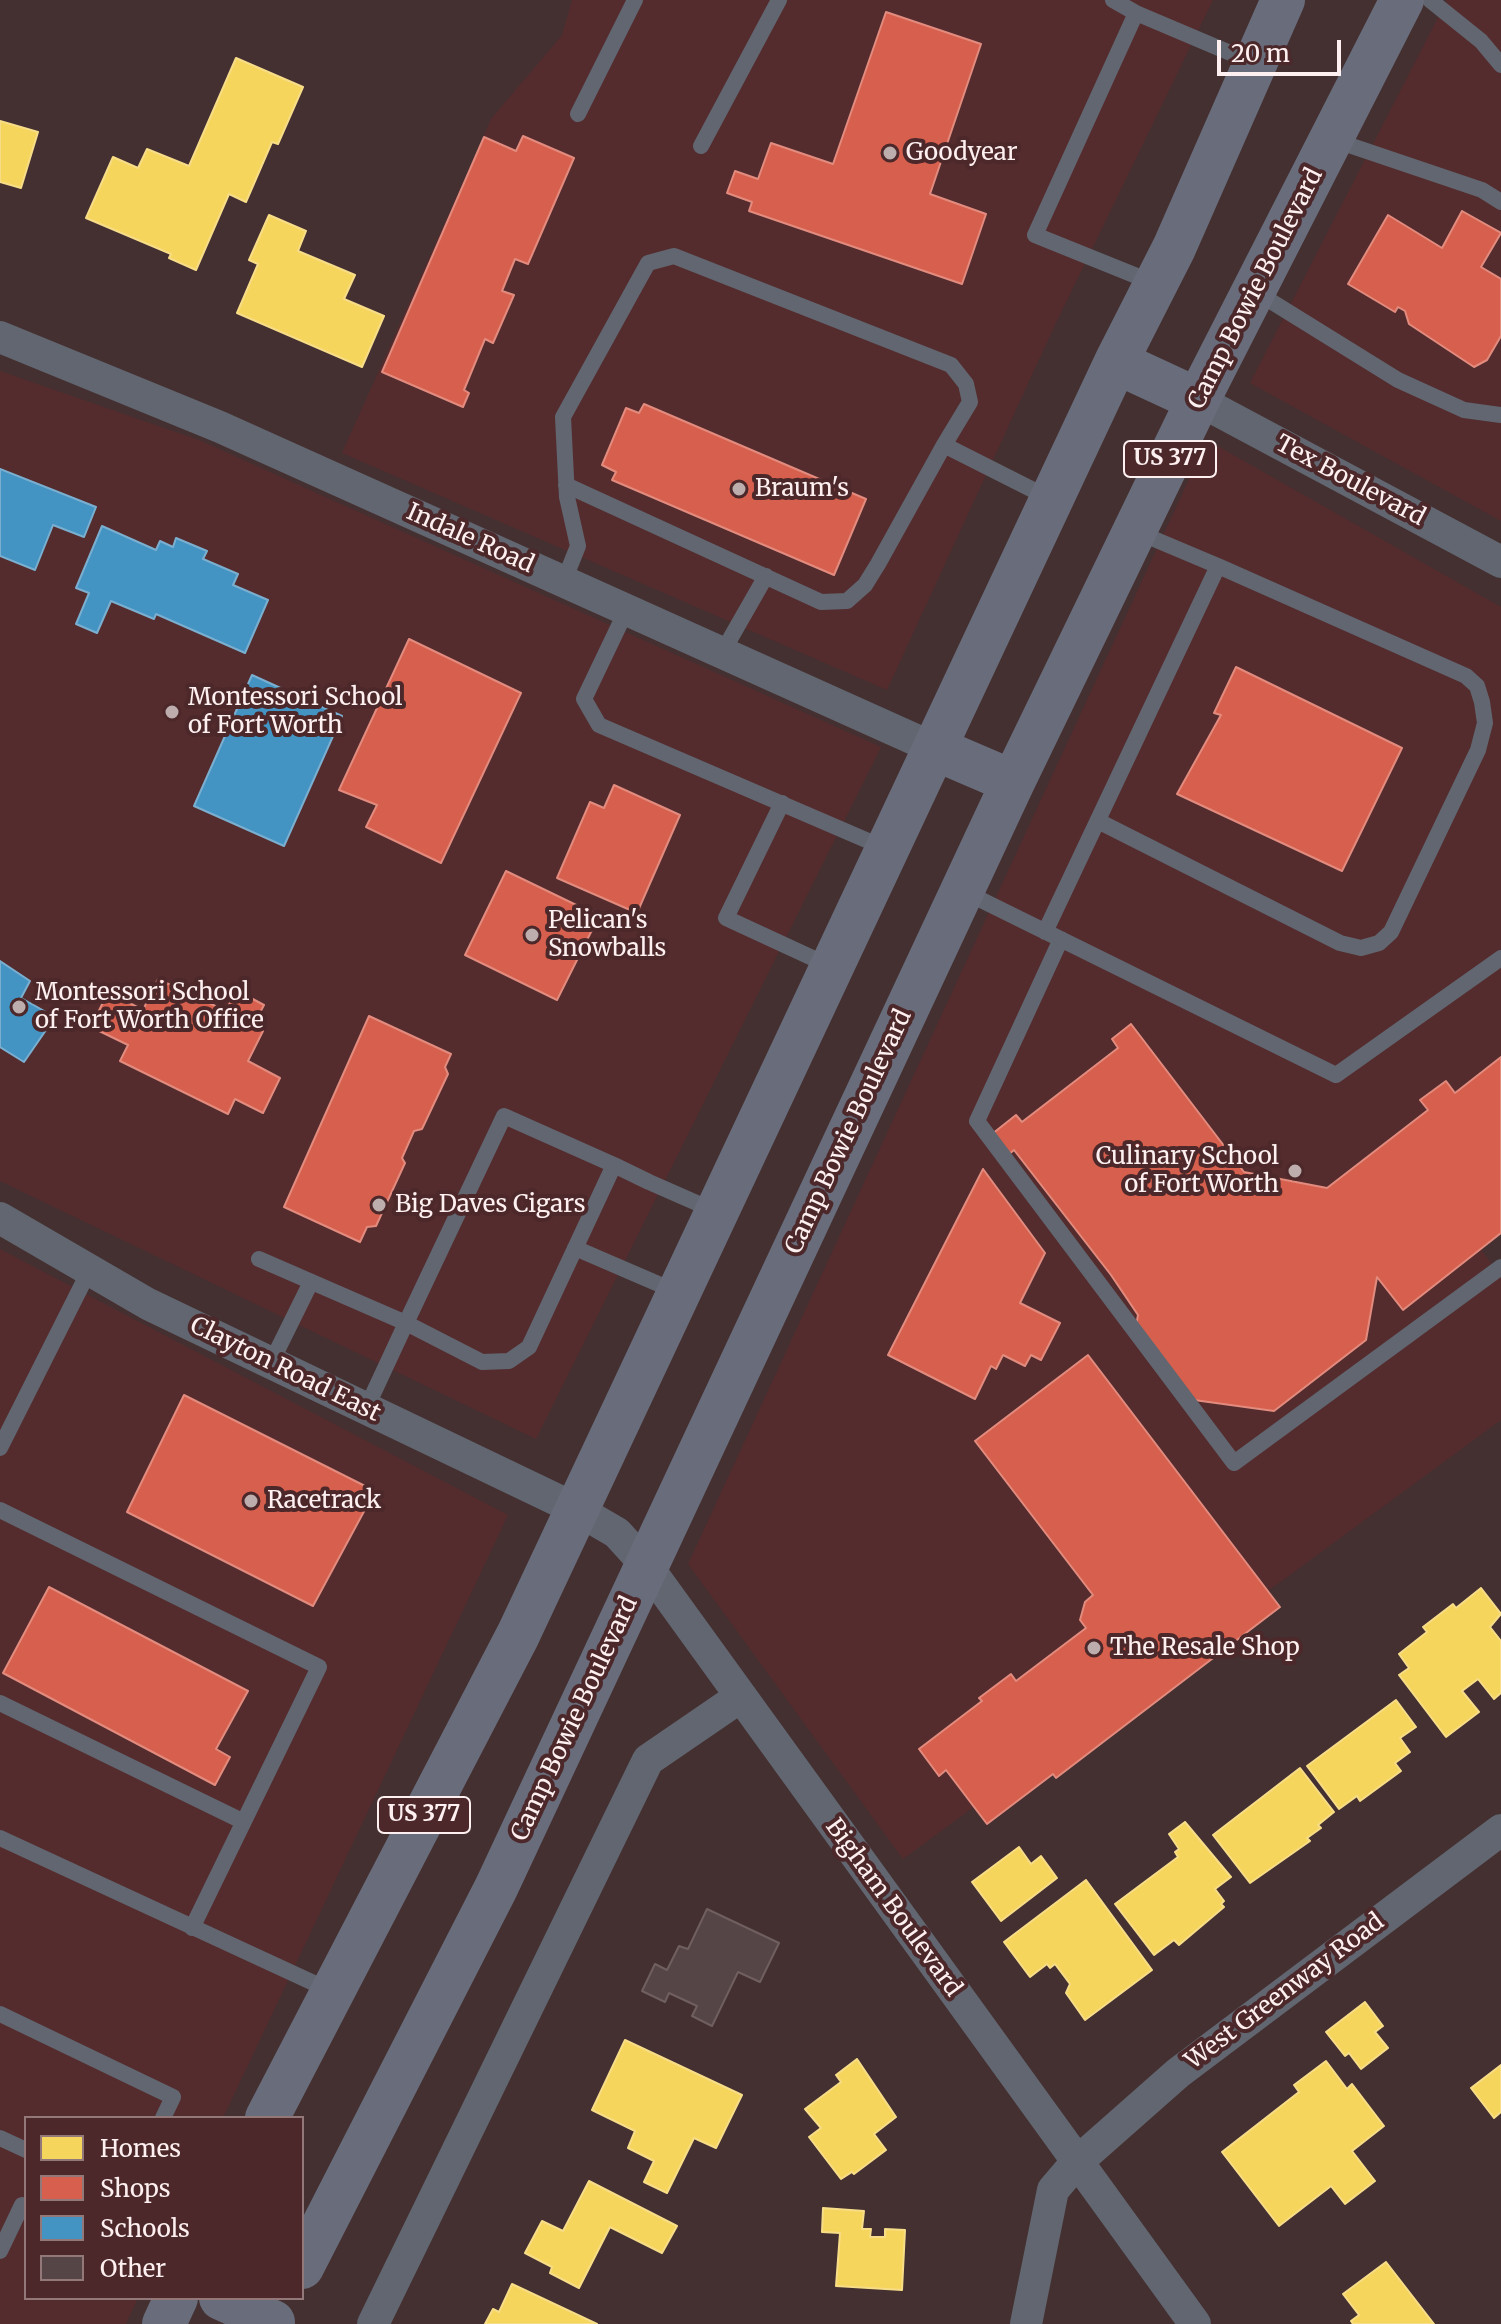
<!DOCTYPE html>
<style>
body{margin:0}
#map{position:relative;width:1501px;height:2324px;overflow:hidden;background:#443031;font-family:Merriweather,serif}
canvas{display:block}
.legend{position:absolute;left:24px;top:2116px;width:280px;height:184px;box-sizing:border-box;background:#4c282a;border:2px solid #937879;margin:0;padding:10px 14px;list-style:none;font-size:24px;color:#fef0f0}
.legend li{display:flex;align-items:center;gap:16px;height:40px}
.legend b{width:40px;border:2px solid #937879}
.scale{position:absolute;left:1217px;top:40px;width:124px;height:36px;box-sizing:border-box;border:4px solid #fef0f0;border-top:0;padding-left:10px;font-size:24px;line-height:28px;white-space:nowrap;color:#fef0f0;-webkit-text-stroke:6px #4c282a;paint-order:stroke}
</style>
<div id="map">
<canvas width="1501" height="2324"></canvas>
<ul class="legend">
<li><b style="height:22px;background:#f6d55c"></b>Homes</li>
<li><b style="height:22px;background:#d6604d"></b>Shops</li>
<li><b style="height:22px;background:#4393c3"></b>Schools</li>
<li><b style="height:22px;background:#564546"></b>Other</li>
</ul>
<div class="scale">20 m</div>
</div>
<script>
const context = document.querySelector('canvas').getContext('2d');
context.lineJoin = 'round';
function fill(path, color) { context.fillStyle = color; context.fill(path, 'evenodd'); }
const toPath = rows => new Path2D(rows.map(r => 'M' + r).join(''));
function stroke(path, color, width, dash) { context.strokeStyle = color; context.lineWidth = width; context.lineCap = dash ? 'butt' : 'round'; context.setLineDash(dash || []); context.stroke(path); }
function write(font, color, halo, rows, align = 'center') {
  context.font = font + ' Merriweather,serif'; context.lineWidth = 8; context.setLineDash([]); context.textBaseline = 'middle'; context.strokeStyle = halo; context.fillStyle = color; for (const [text, x, y, turn = 0] of rows) {
    context.save(); context.translate(x, y); context.rotate((+turn || 0) * Math.PI / 180); context.textAlign = isNaN(turn) ? turn : align; if (halo) context.strokeText(text, 0, 0); context.fillText(text, 0, 0); context.restore();
  }
}
fill(toPath([
 [572,0,1213,0,1055,325,887,690,342,453,491,119,562,35],
 [1447,0,1501,0,1501,521,1250,383],
 [0,371,199,440,881,747,536,1439,0,1181],
 [1207,440,1501,607,1501,1219,1474,1240,1501,1276,1501,1420,903,1859,688,1564],
 [0,1249,508,1515,223,2118,26,2118,26,2298,138,2298,126,2324,0,2324]
]), '#542c2e');
const homes = toPath([
 [236,58,303,87,278,144,272,142,246,202,229,194,196,270,169,258,171,254,86,218,113,157,138,168,147,149,189,166,236,58],
 [0,121,38,132,21,188,0,182,0,121],
 [269,215,306,231,298,251,355,275,344,299,384,316,362,367,237,313,258,264,249,260,269,215],
 [1481,1588,1501,1614,1490,1627,1501,1641,1501,1693,1494,1699,1478,1679,1462,1691,1479,1712,1446,1737,1399,1675,1409,1668,1399,1654,1427,1632,1423,1627,1453,1604,1456,1608,1481,1588],
 [1396,1700,1416,1727,1400,1738,1410,1752,1395,1763,1401,1771,1360,1801,1357,1796,1339,1809,1307,1766,1396,1700],
 [1300,1768,1334,1812,1318,1825,1321,1828,1307,1838,1310,1841,1250,1883,1213,1835,1300,1768],
 [1185,1822,1231,1877,1215,1889,1224,1901,1221,1904,1224,1907,1179,1945,1174,1940,1154,1955,1115,1904,1178,1857,1175,1852,1179,1849,1169,1834,1185,1822],
 [1019,1847,1031,1864,1041,1856,1057,1878,1001,1921,972,1882,1019,1847],
 [1086,1880,1152,1970,1085,2020,1066,1993,1070,1984,1055,1964,1050,1968,1047,1964,1030,1977,1004,1942,1086,1880],
 [1365,2002,1383,2026,1375,2032,1388,2048,1361,2069,1349,2053,1345,2056,1326,2032,1365,2002],
 [625,2040,742,2095,716,2148,694,2138,667,2193,644,2182,654,2161,628,2148,635,2131,592,2110,625,2040],
 [857,2059,896,2117,874,2134,886,2150,854,2174,852,2172,841,2179,809,2137,821,2128,805,2109,841,2082,836,2075,857,2059],
 [1326,2061,1347,2089,1352,2084,1384,2126,1352,2151,1375,2181,1345,2204,1331,2186,1279,2226,1222,2152,1299,2092,1294,2085,1326,2061],
 [1501,2065,1501,2112,1494,2118,1471,2088,1501,2065],
 [589,2181,677,2226,662,2253,610,2227,579,2288,550,2273,552,2267,525,2253,542,2221,563,2231,589,2181],
 [823,2208,864,2211,862,2229,871,2229,870,2237,885,2237,885,2229,905,2230,902,2290,836,2286,840,2233,822,2232,823,2208],
 [1386,2262,1434,2324,1353,2324,1351,2321,1359,2315,1343,2294,1386,2262],
 [512,2284,597,2324,485,2324,493,2309,499,2312,512,2284]
]);
fill(homes, '#f6d55c');
stroke(homes, '#f8dd88', 2);
const shops = toPath([
 [886,12,981,44,930,194,986,214,962,284,749,211,752,202,727,193,735,171,758,179,771,143,833,164,886,12],
 [523,136,574,158,528,264,515,259,502,291,514,295,493,343,485,339,464,390,469,393,463,407,382,372,484,137,516,151,523,136],
 [1462,211,1501,233,1481,267,1501,279,1501,336,1487,360,1474,367,1409,324,1405,311,1398,307,1395,312,1348,284,1388,215,1442,248,1462,211],
 [644,404,866,499,834,575,612,480,616,472,602,465,626,408,639,413,644,404],
 [409,639,521,693,441,863,366,827,377,805,339,790,409,639],
 [1236,667,1402,748,1342,871,1177,794,1221,715,1214,713,1236,667],
 [614,785,680,815,637,913,557,878,590,802,604,808,614,785],
 [506,871,599,916,557,1000,465,955,506,871],
 [158,979,226,1011,236,990,264,1005,253,1026,263,1031,248,1061,280,1078,263,1113,235,1099,228,1114,120,1061,128,1045,91,1027,108,992,143,1010,158,979],
 [369,1016,451,1054,445,1067,448,1074,422,1129,414,1131,402,1158,405,1163,376,1226,367,1227,360,1242,284,1207,369,1016],
 [1131,1024,1244,1172,1327,1188,1428,1110,1420,1100,1446,1081,1455,1093,1501,1057,1501,1233,1403,1310,1377,1277,1366,1340,1274,1411,1194,1400,1136,1326,1138,1315,1111,1275,1014,1150,1008,1155,992,1134,1016,1115,1022,1122,1118,1048,1112,1039,1131,1024],
 [983,1169,1045,1253,1020,1303,1060,1323,1041,1360,1031,1355,1025,1366,1003,1355,996,1369,991,1366,975,1399,888,1355,983,1169],
 [1088,1355,1280,1607,1056,1778,1053,1774,987,1824,946,1770,939,1776,919,1749,982,1701,979,1698,1011,1674,1016,1681,1086,1628,1080,1620,1085,1602,1093,1595,975,1441,1088,1355],
 [184,1395,375,1491,313,1606,127,1512,184,1395],
 [49,1587,248,1691,216,1749,230,1757,215,1785,3,1673,49,1587]
]);
fill(shops, '#d6604d');
stroke(shops, '#e28b7e', 2);
const schools = toPath([
 [0,469,96,507,84,537,53,525,35,570,0,556,0,469],
 [102,526,156,550,160,541,173,547,176,538,207,551,203,559,238,574,233,585,268,600,245,653,156,614,154,619,111,601,97,633,76,624,89,593,76,588,102,526],
 [252,675,342,716,284,846,194,806,252,675],
 [0,961,30,981,21,998,55,1017,24,1062,0,1047,0,961]
]);
fill(schools, '#4393c3');
stroke(schools, '#7bafd0', 2);
const building = toPath([
 [707,1909,779,1943,760,1982,738,1972,712,2026,692,2016,697,2006,669,1993,665,2002,642,1991,655,1964,667,1970,679,1946,688,1949,707,1909]
]);
fill(building, '#564546');
stroke(building, '#705f5f', 2);
stroke(toPath([
 [1113,0,1136,13],
 [1430,0,1481,41,1501,65],
 [578,114,635,0],
 [1334,140,1482,190,1501,202],
 [701,146,779,0],
 [1154,283,1035,235,1136,13,1254,63],
 [1256,292,1398,380,1464,410,1501,415],
 [566,485,821,602,847,601,865,585,878,564,944,445],
 [564,581,578,546,567,497,563,417,648,263,674,256,951,365,966,384,970,402,944,445,1051,499],
 [627,609,584,699,599,725,887,849],
 [722,653,766,576],
 [782,803,726,918,832,967],
 [1098,821,1340,943,1361,948,1379,943,1391,932,1478,750,1485,723,1482,702,1477,686,1466,676,1218,566],
 [963,891,1336,1075,1501,958],
 [1045,932,1218,566,1135,531],
 [1061,939,977,1121,1234,1463,1501,1267],
 [614,1165,529,1347,509,1361,482,1362,406,1323,504,1116,614,1165,649,1182,715,1211],
 [575,1248,677,1292],
 [259,1259,406,1323,366,1409],
 [271,1363,311,1282],
 [0,1448,89,1271],
 [0,1510,319,1667,192,1928],
 [0,1703,242,1821],
 [0,1838,331,1991],
 [0,2014,173,2097,163,2118],
 [0,2138,26,2150],
 [0,2251,22,2205,26,2207]
]), '#616670', 16);
stroke(toPath([
 [0,337,220,427,936,749],
 [1198,400,1501,562],
 [0,1218,148,1304,576,1509,617,1533,646,1565,1195,2324],
 [373,2324,648,1760,740,1697],
 [1026,2324,1053,2190,1076,2163,1178,2073,1501,1830]
]), '#616670', 32);
stroke(toPath([
 [1116,362,1198,400],
 [936,749,1013,782],
 [267,2118,518,1635,1116,362,1174,248,1283,0],
 [302,2267,496,1888,1013,782,1198,400,1402,0],
 [221,2298,273,2322],
 [164,2324,176,2298]
]), '#696d7b', 44);
for (const [x, y, r, color] of [
 [890,153,8,"#bdadad"],
 [739,489,8,"#bdadad"],
 [172,712,8,"#bdadad"],
 [532,935,8,"#bdadad"],
 [19,1007,8,"#bdadad"],
 [1295,1171,8,"#bdadad"],
 [379,1205,8,"#bdadad"],
 [251,1501,8,"#bdadad"],
 [1094,1648,8,"#bdadad"]
]) { const dot = new Path2D(); dot.arc(x, y, r, 0, 2 * Math.PI); context.fillStyle = color; context.fill(dot); stroke(dot, '#4c282a', 3); }
for (const [x, y, w] of [
 [1170,459,92],
 [424,1815,92]
]) { const box = new Path2D(); box.roundRect(x - w / 2, y - 18, w, 36, 6); context.fillStyle = '#4c282a'; context.fill(box); stroke(box, '#fef0f0', 2); }
write('bold 22px', '#fef0f0', null, [
 ["US 377",1170,459],
 ["US 377",424,1815]
]);
write('24px', '#fef0f0', '#4c282a', [
 ["Goodyear",906,153],
 ["Braum's",755,489],
 ["Montessori School",188,698],
 ["of Fort Worth",188,726],
 ["Pelican's",548,921],
 ["Snowballs",548,949],
 ["Montessori School",35,993],
 ["of Fort Worth Office",35,1021],
 ["Culinary School",1279,1157,"right"],
 ["of Fort Worth",1279,1185,"right"],
 ["Big Daves Cigars",395,1205],
 ["Racetrack",267,1501],
 ["The Resale Shop",1110,1648]
], 'left');
write('24px', '#fef0f0', '#4c282a', [
 ["Camp Bowie Boulevard",1256,289,-63],
 ["Tex Boulevard",1350,481,28],
 ["Indale Road",470,539,24],
 ["Camp Bowie Boulevard",849,1132,-65],
 ["Clayton Road East",285,1370,26],
 ["Camp Bowie Boulevard",575,1719,-65],
 ["Bigham Boulevard",893,1908,54],
 ["West Greenway Road",1285,1992,-37]
]);
</script>
